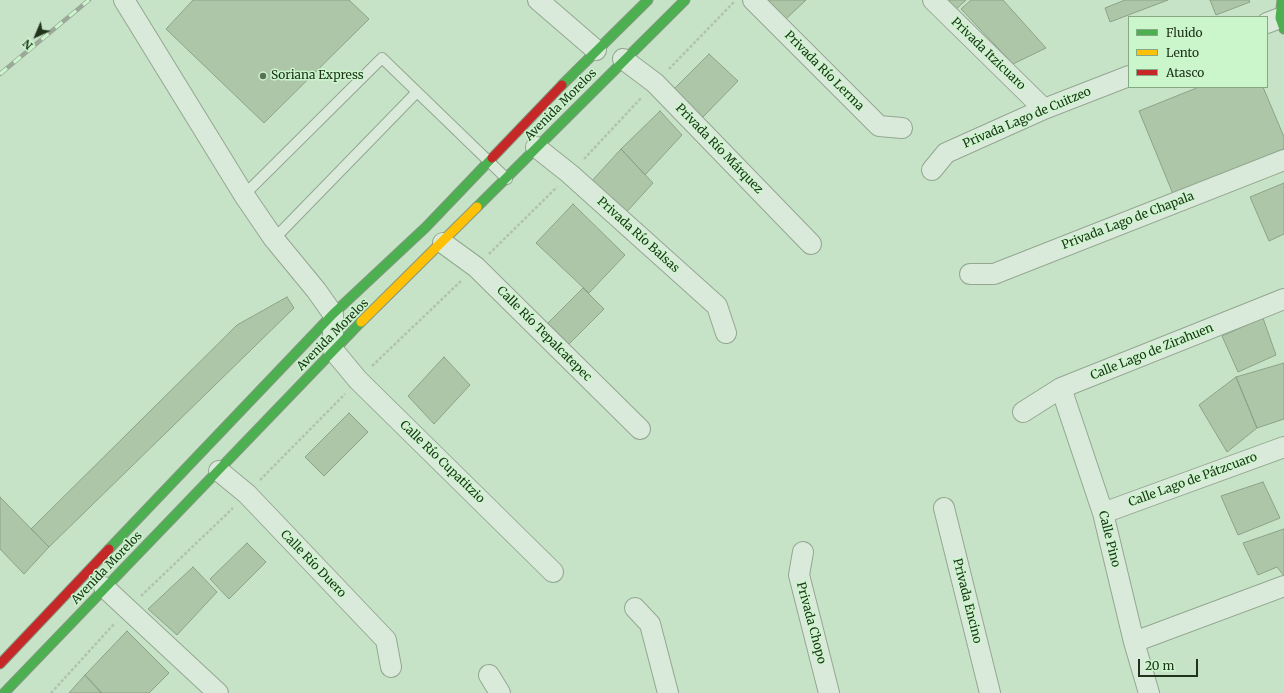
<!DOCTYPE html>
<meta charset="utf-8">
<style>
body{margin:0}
#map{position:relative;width:1284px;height:693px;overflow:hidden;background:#c7e3c7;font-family:Merriweather,serif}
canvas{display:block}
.legend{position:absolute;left:1128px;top:16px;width:140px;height:72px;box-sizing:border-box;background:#cbf6cc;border:1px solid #87a885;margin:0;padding:5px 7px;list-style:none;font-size:12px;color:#20341b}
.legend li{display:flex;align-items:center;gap:8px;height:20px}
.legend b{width:20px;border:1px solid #87a885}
.north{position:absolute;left:16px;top:16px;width:40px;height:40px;-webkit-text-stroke:3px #cbf6cc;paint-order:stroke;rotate:224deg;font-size:11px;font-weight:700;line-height:16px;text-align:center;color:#20341b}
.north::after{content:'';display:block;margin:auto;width:14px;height:18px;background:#20341b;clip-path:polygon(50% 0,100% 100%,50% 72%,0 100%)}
.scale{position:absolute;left:1138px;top:659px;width:60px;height:18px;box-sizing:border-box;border:2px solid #20341b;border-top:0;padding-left:5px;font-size:12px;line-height:14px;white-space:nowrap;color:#20341b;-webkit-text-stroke:3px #cbf6cc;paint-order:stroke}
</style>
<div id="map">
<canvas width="1284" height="693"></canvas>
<ul class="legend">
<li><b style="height:5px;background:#4caf50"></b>Fluido</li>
<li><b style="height:5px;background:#ffc107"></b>Lento</li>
<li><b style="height:5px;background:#c62828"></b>Atasco</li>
</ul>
<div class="north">N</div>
<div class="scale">20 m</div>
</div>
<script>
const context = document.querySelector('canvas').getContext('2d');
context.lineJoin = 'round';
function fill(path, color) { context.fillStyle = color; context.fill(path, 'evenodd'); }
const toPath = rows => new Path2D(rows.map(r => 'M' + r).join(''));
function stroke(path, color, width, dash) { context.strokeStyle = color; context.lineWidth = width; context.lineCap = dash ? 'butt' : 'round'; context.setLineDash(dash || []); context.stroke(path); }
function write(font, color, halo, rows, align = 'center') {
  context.font = font + ' Merriweather,serif'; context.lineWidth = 3; context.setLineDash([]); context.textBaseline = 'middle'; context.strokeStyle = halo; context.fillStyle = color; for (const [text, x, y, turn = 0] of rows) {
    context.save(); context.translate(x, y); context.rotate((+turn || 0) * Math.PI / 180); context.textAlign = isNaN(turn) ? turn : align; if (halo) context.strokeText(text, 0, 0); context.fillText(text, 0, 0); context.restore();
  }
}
const building = toPath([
 [193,0,349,0,369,19,264,123,166,29,193,0],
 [768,0,806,0,786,19,768,0],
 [939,0,966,0,951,14,939,0],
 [971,0,1003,0,1046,48,1013,64,961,9,971,0],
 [1125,0,1168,0,1110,22,1105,8,1125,0],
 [1210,0,1249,0,1250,2,1216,15,1210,0],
 [709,54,738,81,703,117,674,89,709,54],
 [1199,87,1263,87,1284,137,1284,149,1173,194,1139,111,1199,87],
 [660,111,682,135,645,175,621,149,660,111],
 [621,149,653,183,622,217,589,184,621,149],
 [1284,183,1284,234,1269,241,1250,197,1284,183],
 [573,204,625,255,589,293,536,243,573,204],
 [583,288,604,309,569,344,548,323,583,288],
 [287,297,294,308,49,547,31,529,237,325,287,297],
 [1263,318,1276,355,1238,372,1222,336,1263,318],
 [444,357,470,385,434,424,408,396,444,357],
 [1284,363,1284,419,1257,428,1236,377,1284,363],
 [1236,377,1257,428,1227,452,1199,405,1236,377],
 [349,413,368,432,324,476,305,457,349,413],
 [1263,482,1280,518,1238,535,1221,496,1263,482],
 [0,497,49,547,24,574,0,549,0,497],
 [1284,529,1284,576,1277,567,1258,575,1243,543,1284,529],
 [247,543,266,562,229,599,210,579,247,543],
 [193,567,217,592,177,635,148,609,193,567],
 [127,631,169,673,149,693,102,693,85,675,127,631],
 [85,675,101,693,69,693,85,675]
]);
fill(building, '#adc6a8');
stroke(building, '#8ca287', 1);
const lane = toPath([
 [244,195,382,58,507,179],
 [274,239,416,93]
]);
const street = toPath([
 [124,0,244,195,274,239,316,290,333,314,333,350,358,380,553,572],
 [538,0,596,50],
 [753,0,879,126,902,128],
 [933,0,1044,109],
 [1267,23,1280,18,1284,19],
 [623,59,655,83,811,244],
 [536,147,570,174,717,306,726,333],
 [932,170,946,153,1044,109,1129,76],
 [443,243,476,267,640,429],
 [970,274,994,274,1284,160],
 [1061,388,1103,513,1134,642,1149,693],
 [1023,412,1061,388,1284,299],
 [219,471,247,494,386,640,391,667],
 [944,508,990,693],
 [1103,513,1284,447],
 [803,552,799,575,829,693],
 [104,587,218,693],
 [635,608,650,624,668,693],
 [1134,642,1284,586],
 [489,675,500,693]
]);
const fast = toPath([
 [1282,0,1280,18,1284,29],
 [562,85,648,0],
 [477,207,685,0],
 [109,549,333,314,426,227,492,158],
 [4,693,361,322]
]);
const slow = toPath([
 [361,322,477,207]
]);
const jam = toPath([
 [492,158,562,85],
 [0,664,109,549]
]);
stroke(lane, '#93a791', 12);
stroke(street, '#93a791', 22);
stroke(fast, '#839781', 11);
stroke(slow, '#839781', 11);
stroke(jam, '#839781', 11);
stroke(toPath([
 [669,69,734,2],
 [584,159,642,97],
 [489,254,557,187],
 [372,366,461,281],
 [260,480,345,394],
 [141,596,233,508],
 [51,693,114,624]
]), '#b2c2b1', 2.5, [3, 2]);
stroke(lane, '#daeada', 10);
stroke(street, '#daeada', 20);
stroke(fast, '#4caf50', 9);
stroke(slow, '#ffc107', 9);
stroke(jam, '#c62828', 9);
const rail = toPath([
 [0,74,89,0]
]);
stroke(rail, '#9ba99a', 4.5);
stroke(rail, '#cbf6cc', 3, [9]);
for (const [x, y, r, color] of [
 [263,76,4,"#5a7157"]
]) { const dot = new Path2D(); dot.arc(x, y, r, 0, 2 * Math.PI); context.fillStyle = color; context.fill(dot); stroke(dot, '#cbf6cc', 1.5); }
write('12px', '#20341b', '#cbf6cc', [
 ["Privada Itzicuaro",988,54,44],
 ["Privada Río Lerma",824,71,45],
 ["Avenida Morelos",561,105,-45],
 ["Privada Lago de Cuitzeo",1027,118,-23],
 ["Privada Río Márquez",719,149,46],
 ["Privada Lago de Chapala",1128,221,-21],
 ["Privada Río Balsas",638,235,42],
 ["Calle Río Tepalcatepec",544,334,45],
 ["Avenida Morelos",333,335,-45],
 ["Calle Lago de Zirahuen",1152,352,-22],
 ["Calle Río Cupatitzio",442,462,44],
 ["Calle Lago de Pátzcuaro",1193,480,-20],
 ["Calle Pino",1109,539,76],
 ["Calle Río Duero",313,564,46],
 ["Avenida Morelos",107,568,-46],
 ["Privada Encino",967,601,76],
 ["Privada Chopo",811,623,75]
]);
write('12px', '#20341b', '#cbf6cc', [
 ["Soriana Express",271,76]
], 'left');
</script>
